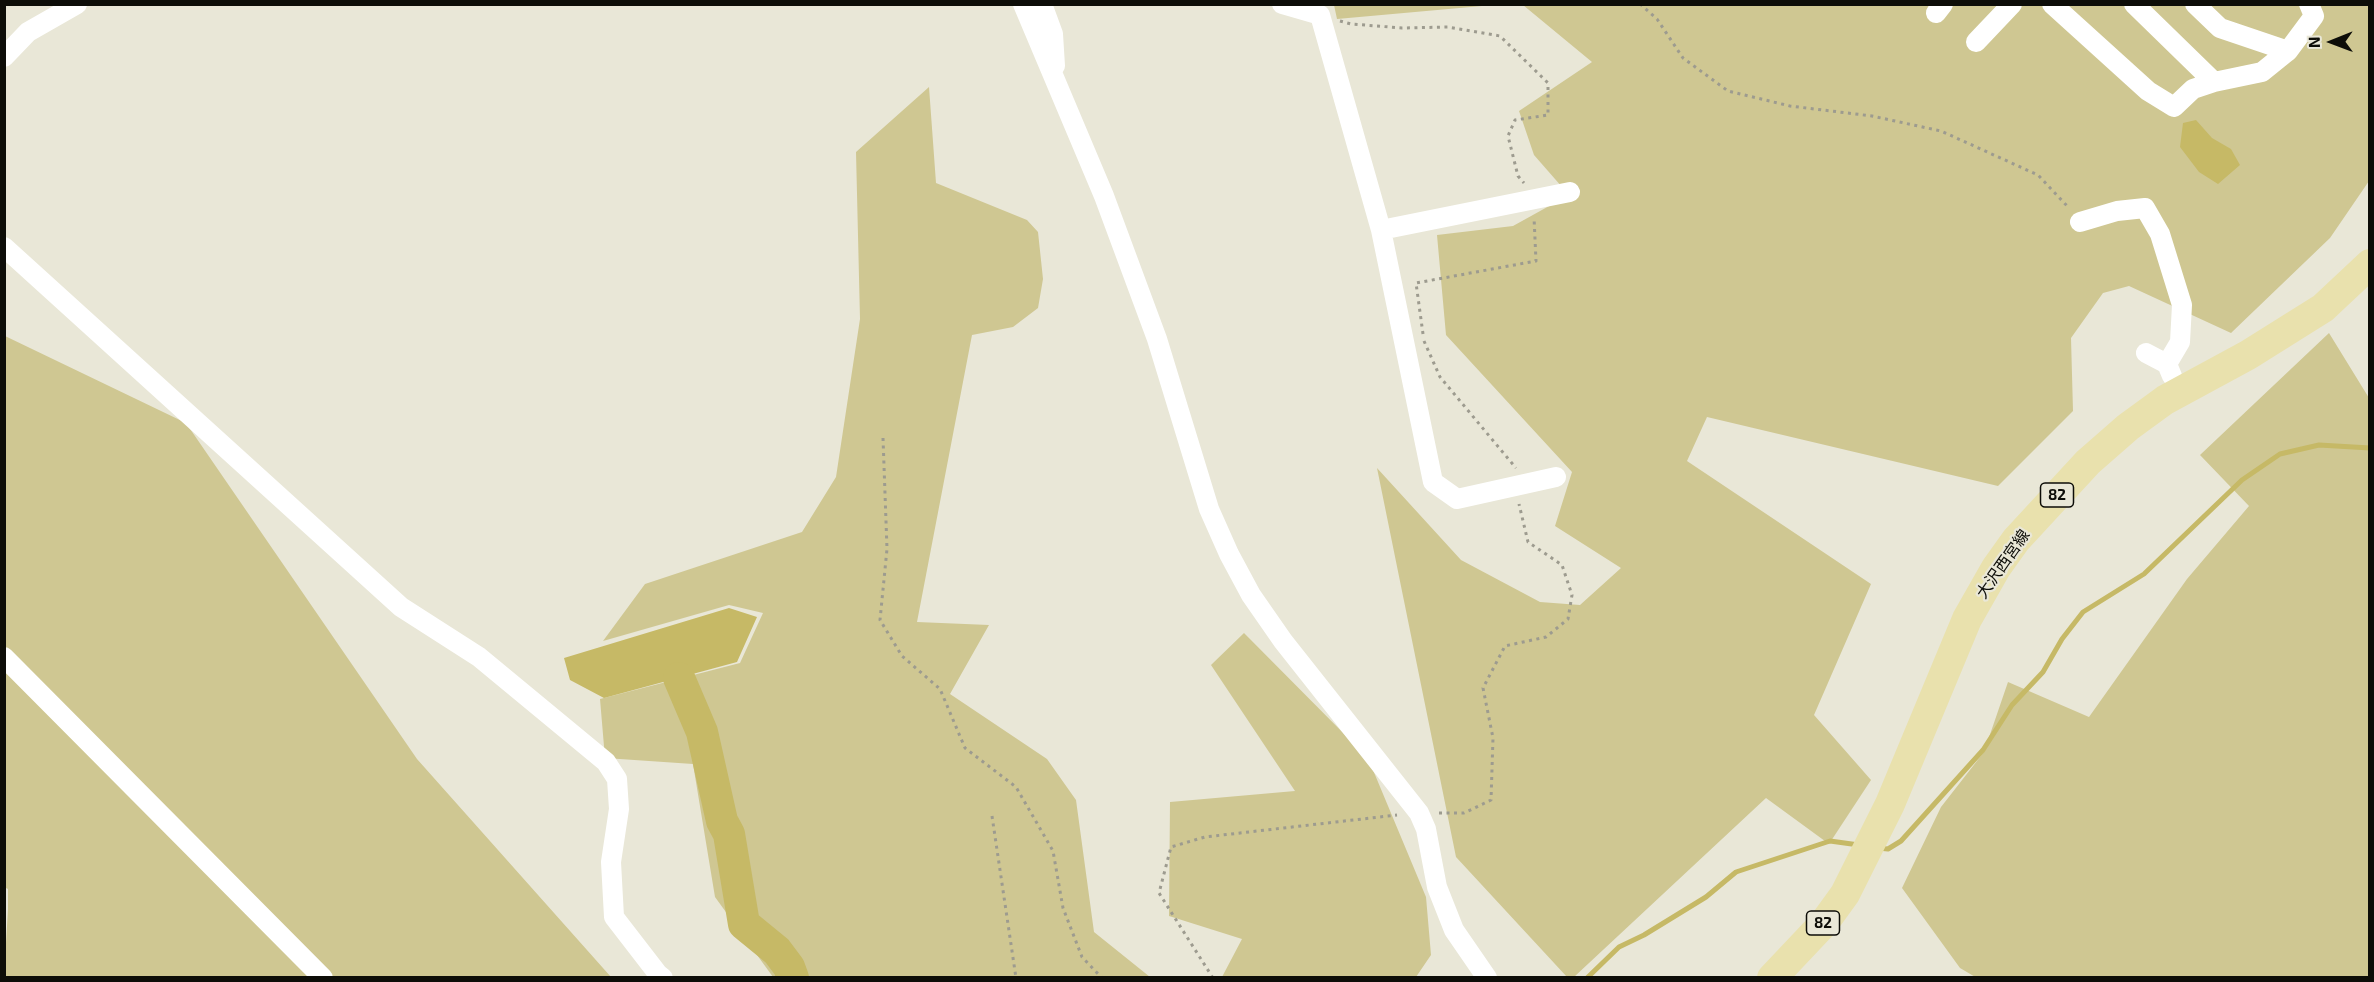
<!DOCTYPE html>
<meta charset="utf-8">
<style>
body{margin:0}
#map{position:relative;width:2374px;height:982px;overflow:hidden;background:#e9e7d7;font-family:"Exo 2",sans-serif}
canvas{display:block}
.frame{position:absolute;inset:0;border:6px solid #0d0d08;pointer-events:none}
.north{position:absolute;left:2302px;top:12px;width:60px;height:60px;-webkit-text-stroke:4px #e9e7d7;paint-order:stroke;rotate:269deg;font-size:16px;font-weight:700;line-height:24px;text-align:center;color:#0d0d08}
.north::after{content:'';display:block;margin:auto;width:21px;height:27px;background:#0d0d08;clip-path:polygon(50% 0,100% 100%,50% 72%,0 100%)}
</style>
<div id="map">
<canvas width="2374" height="982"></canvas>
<div class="frame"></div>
<div class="north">N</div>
</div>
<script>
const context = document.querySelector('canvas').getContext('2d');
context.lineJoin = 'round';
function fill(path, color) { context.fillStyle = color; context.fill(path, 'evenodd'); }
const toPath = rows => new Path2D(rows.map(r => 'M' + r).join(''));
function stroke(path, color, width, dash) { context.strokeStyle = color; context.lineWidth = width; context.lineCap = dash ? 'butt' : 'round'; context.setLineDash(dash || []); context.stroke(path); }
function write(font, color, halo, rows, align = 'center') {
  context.font = font + ' "Exo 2","Noto Sans JP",sans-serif'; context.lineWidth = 4.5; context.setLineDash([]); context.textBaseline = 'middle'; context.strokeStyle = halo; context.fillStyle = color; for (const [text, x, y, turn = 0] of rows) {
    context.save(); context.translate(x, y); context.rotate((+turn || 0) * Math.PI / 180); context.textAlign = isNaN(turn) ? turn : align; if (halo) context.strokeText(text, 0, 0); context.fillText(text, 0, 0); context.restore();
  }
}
fill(toPath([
 [1334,5,1334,4,1493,5,1337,19],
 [1523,5,2369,5,2369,181,2330,238,2231,333,2129,286,2103,293,2071,338,2073,411,1998,486,1707,417,1687,461,1871,584,1814,715,1871,780,1829,844,1766,798,1574,977,1567,977,1456,857,1377,468,1461,560,1540,602,1580,605,1621,568,1555,526,1572,472,1446,335,1437,235,1513,226,1569,195,1534,155,1519,111,1592,62],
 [929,87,936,183,1027,220,1038,232,1043,279,1038,308,1013,327,972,335,917,622,989,625,950,694,1047,759,1076,800,1094,932,1150,977,773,977,715,897,693,764,605,758,600,699,740,663,763,613,729,605,603,641,645,584,802,532,836,477,860,319,856,152],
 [2329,333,2369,398,2369,977,1977,978,1960,968,1902,888,1941,807,1984,752,2008,682,2089,717,2187,579,2249,506,2200,455],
 [5,336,186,423,417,759,611,977,4,977,8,909,8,889,4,887],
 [1244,633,1368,758,1426,897,1431,955,1416,977,1222,977,1242,939,1169,916,1170,802,1295,791,1211,665]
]), '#cfc792');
fill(toPath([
 [2196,120,2212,138,2231,149,2240,165,2218,184,2199,172,2180,147,2183,123],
 [729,608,757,617,737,662,604,698,570,680,564,658]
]), '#c6b966');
stroke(toPath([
 [1877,848,1888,849,1901,841,1983,750,2012,705,2043,672,2062,639,2083,612,2144,574,2242,480,2280,454,2319,445,2370,448],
 [1587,978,1619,947,1644,935,1706,897,1736,872,1830,841,1859,845]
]), '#c6b966', 5);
stroke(toPath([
 [679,678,702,732,722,821,729,834,744,924,777,951,789,967,793,978]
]), '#c6b966', 32);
stroke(toPath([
 [1640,4,1657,19,1683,58,1728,91,1790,106,1872,116,1941,131,2038,175,2069,208],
 [1340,21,1351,24,1402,28,1448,27,1500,36,1548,83,1548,115,1515,120,1508,136,1518,176,1524,183],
 [1423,334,1416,283,1536,261,1534,217],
 [1424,341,1440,377,1516,468],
 [883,438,887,549,880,620,902,656,940,689,965,748,1016,787,1053,851,1063,908,1082,957,1102,978],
 [1439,813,1464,813,1491,800,1493,738,1483,688,1505,646,1546,637,1568,619,1572,595,1562,565,1528,542,1519,504],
 [992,816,1016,978],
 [1213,978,1159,893,1171,847,1205,837,1397,815]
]), '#9d9b8f', 3, [3, 4.5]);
stroke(toPath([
 [1023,4,1104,196,1157,339,1209,509,1229,554,1251,595,1283,641,1419,813,1426,829,1437,887,1454,930,1487,978],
 [1042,4,1053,34,1055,66],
 [1282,4,1320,15,1381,230],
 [2052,4,2148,91,2174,107,2193,89,2214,82,2262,72,2288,51],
 [2134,4,2214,82],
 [2195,4,2220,28,2288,51,2314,16,2309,4],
 [1936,13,1943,4],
 [1976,42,2012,4],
 [4,57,28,32,77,4],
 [2080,222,2117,211,2145,208,2160,234,2182,305,2180,342,2167,364],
 [4,247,401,607,479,657,606,762,617,779,619,809,611,862,614,917,658,974,663,978],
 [2146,353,2167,364,2172,376],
 [1556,477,1457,499,1433,482,1381,230,1570,192],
 [4,657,323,978]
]), '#fff', 20);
stroke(toPath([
 [1772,978,1824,923,1845,894,1890,804,1967,619,1996,568,2016,540,2088,462,2128,427,2165,400,2248,355,2323,308,2370,264]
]), '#e9e1ad', 30);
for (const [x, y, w] of [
 [2057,495,33],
 [1823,923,33]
]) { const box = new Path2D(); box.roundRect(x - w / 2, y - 12, w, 24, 4.5); context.fillStyle = '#e9e7d7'; context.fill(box); stroke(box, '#0d0d08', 1.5); }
write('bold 15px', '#0d0d08', null, [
 ["82",2057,495],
 ["82",1823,923]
]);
write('16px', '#0d0d08', '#e9e7d7', [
 ["大沢西宮線",2003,564,-55]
]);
</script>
